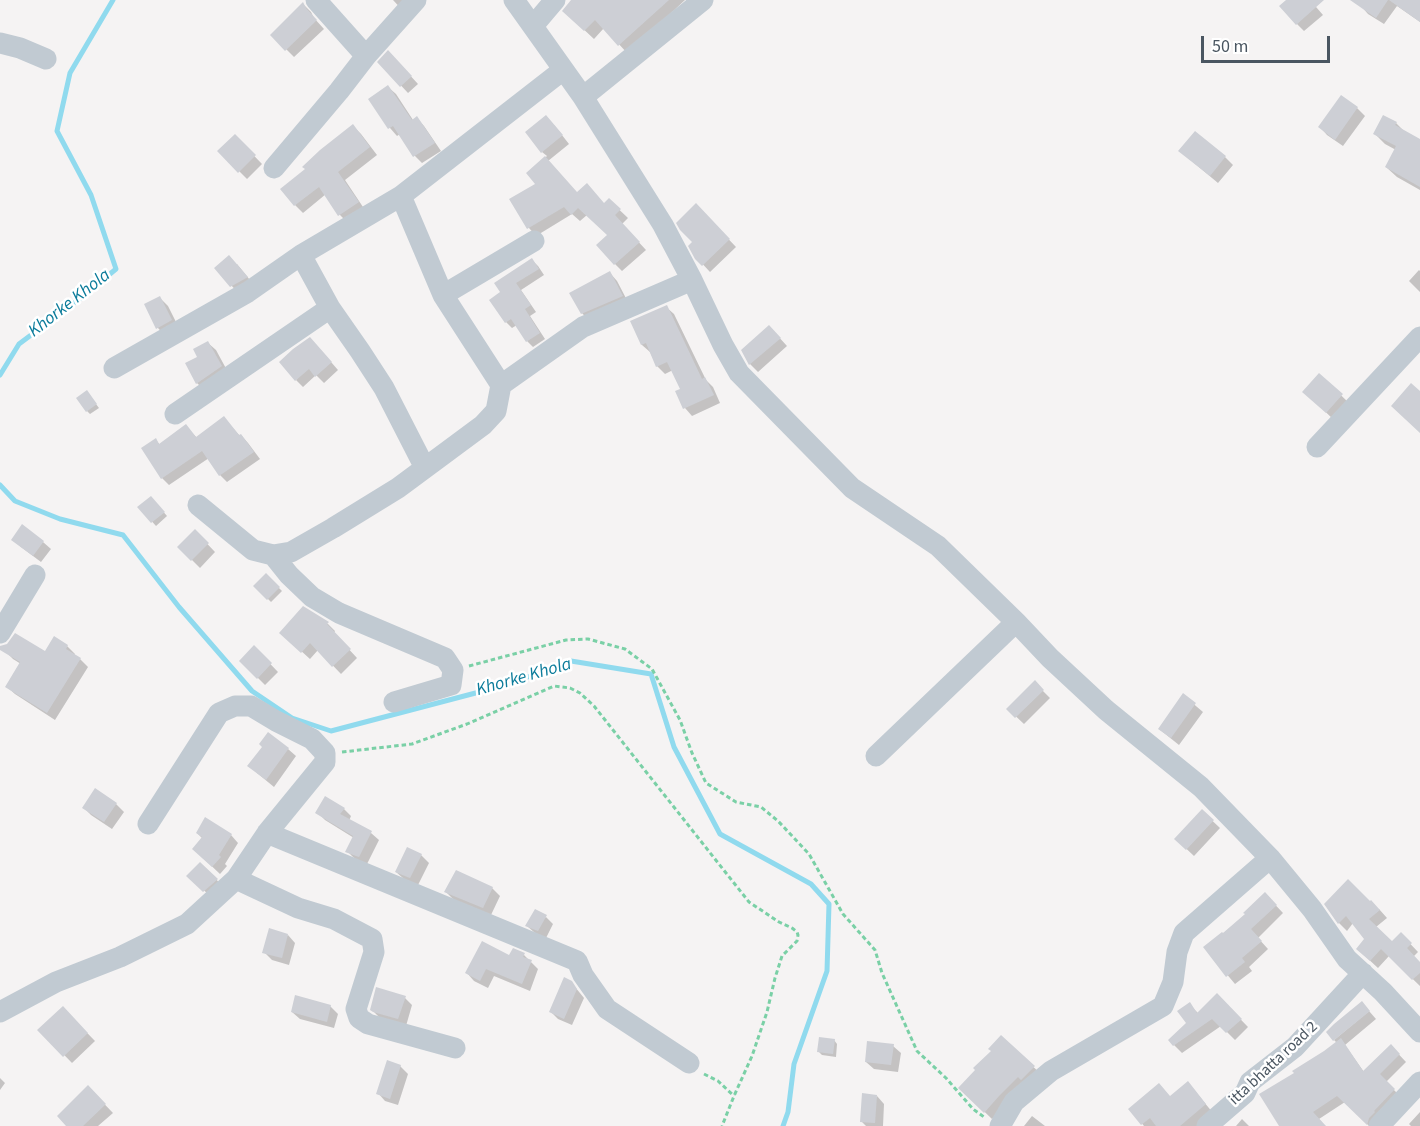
<!DOCTYPE html>
<style>
body{margin:0}
#map{position:relative;width:1420px;height:1126px;overflow:hidden;background:#f5f3f3;font-family:"Source Sans 3",sans-serif}
canvas{display:block}
.scale{position:absolute;left:1201px;top:36px;width:129px;height:27px;box-sizing:border-box;border:3px solid #4a5661;border-top:0;padding-left:8px;font-size:18px;line-height:21px;white-space:nowrap;color:#4a5661;-webkit-text-stroke:4px #fff;paint-order:stroke}
</style>
<div id="map">
<canvas width="1420" height="1126"></canvas>
<div class="scale">50 m</div>
</div>
<script>
const context = document.querySelector('canvas').getContext('2d');
context.lineJoin = 'round';
function fill(path, color) { context.fillStyle = color; context.fill(path, 'evenodd'); }
const toPath = rows => new Path2D(rows.map(r => 'M' + r).join(''));
function stroke(path, color, width, dash) { context.strokeStyle = color; context.lineWidth = width; context.lineCap = dash ? 'butt' : 'round'; context.setLineDash(dash || []); context.stroke(path); }
function write(font, color, halo, rows, align = 'center') {
  context.font = font + ' "Source Sans 3",sans-serif'; context.lineWidth = 5; context.setLineDash([]); context.textBaseline = 'middle'; context.strokeStyle = halo; context.fillStyle = color; for (const [text, x, y, turn = 0] of rows) {
    context.save(); context.translate(x, y); context.rotate((+turn || 0) * Math.PI / 180); context.textAlign = isNaN(turn) ? turn : align; if (halo) context.strokeText(text, 0, 0); context.fillText(text, 0, 0); context.restore();
  }
}
fill(toPath([
 [393,0,420,0,406,14],
 [573,0,685,0,628,54,604,28,594,39,564,11],
 [1288,0,1310,0,1323,15,1304,31,1297,24],
 [1365,0,1420,0,1420,22,1397,6,1384,24,1368,14,1361,6],
 [303,4,311,12,314,18,324,29,294,57,272,35],
 [396,60,418,84,408,93,379,62],
 [388,87,396,94,413,120,417,118,424,126,441,151,422,163,415,156,400,134,397,136,390,128,370,99],
 [1357,108,1365,116,1343,146,1327,135,1320,127],
 [1396,123,1406,133,1420,141,1420,190,1397,177,1386,167,1396,150,1385,144,1375,134],
 [554,125,569,144,548,161,578,194,605,204,609,200,628,218,622,224,646,250,622,271,615,264,609,236,587,215,580,221,572,214,536,236,529,228,511,200,537,184,528,173,547,156,542,152],
 [353,126,361,134,377,155,345,180,365,210,347,222,340,215,326,194,303,213,295,205,307,170],
 [235,136,262,164,247,179,219,151],
 [1225,157,1233,165,1218,183,1188,158],
 [696,205,736,247,710,272,697,258,694,242],
 [532,260,538,266,544,275,521,290,536,312,530,316,545,339,533,347,527,341,517,325,512,328,506,322,502,293],
 [237,264,254,285,239,294,216,268],
 [1419,270,1420,271,1420,292,1409,281],
 [610,273,617,281,629,304,589,321,582,313],
 [160,298,168,306,179,328,165,336,158,328,146,305],
 [666,307,674,314,706,380,713,387,720,403,692,416,685,408,677,392,682,390,673,370,665,374,657,366,650,352,642,345,632,321],
 [777,335,787,346,758,372,750,364,743,351],
 [208,343,216,350,229,374,205,391,197,383,187,364,199,357],
 [317,346,338,370,324,383,316,375,303,387,296,380],
 [1320,375,1349,403,1334,420,1312,399],
 [90,396,99,408,90,414,87,411],
 [224,418,240,436,241,435,248,443,260,459,227,482,220,475,209,458,169,485,162,478,156,440,160,445,186,426,197,438],
 [154,501,167,516,156,526,139,507],
 [195,531,215,552,200,568,179,547],
 [13,540,43,542,51,549,41,562,21,547],
 [266,575,282,591,271,602,255,586],
 [303,608,328,624,335,631,334,633,357,658,341,674,318,650,310,659,289,640],
 [67,646,75,654,74,656,80,659,88,667,55,720,15,694,7,687,21,664,13,659,5,651,46,653],
 [254,647,278,672,265,685,241,661],
 [1035,683,1050,698,1024,724,1008,709],
 [1183,695,1203,712,1179,745,1159,729],
 [264,747,288,749,296,756,274,787,257,773],
 [116,804,124,812,112,829,91,815,83,807],
 [344,809,351,816,349,821,371,833,379,840,367,864,355,859,347,851,354,838,325,820,317,812],
 [1202,811,1220,828,1194,856,1176,839],
 [197,833,231,835,238,843,225,864,227,866,220,874,201,856,203,839],
 [421,855,429,863,418,885,404,879,396,872],
 [200,864,224,887,212,898,189,876],
 [492,888,500,896,491,915,454,900,446,892],
 [1265,894,1283,913,1258,938,1268,949,1249,967,1252,971,1235,984,1205,948,1247,914],
 [1326,904,1379,909,1387,918,1376,927,1393,943,1401,934,1418,952,1413,957,1420,964,1420,986,1389,956,1378,968,1365,956,1366,939,1353,923,1347,931,1339,923],
 [546,917,553,924,546,938,535,933,527,926],
 [288,935,295,943,289,965,272,960,264,952],
 [513,950,524,955,538,969,530,991,494,976,488,988,474,981,467,973,510,957],
 [571,982,584,998,572,1025,558,1019,550,1011],
 [1217,995,1248,1027,1235,1040,1221,1026,1182,1053,1174,1045,1188,1023,1189,1004,1198,1013],
 [405,998,412,1005,406,1026,379,1017,371,1009],
 [330,1006,338,1014,334,1028,300,1019,292,1012],
 [63,1008,95,1041,72,1063,40,1030],
 [1369,1011,1376,1019,1345,1045,1364,1072,1391,1046,1406,1062,1386,1082,1401,1097,1369,1126,1345,1102,1319,1119,1325,1126,1281,1126,1296,1073,1337,1043,1334,1040],
 [1001,1037,1041,1074,992,1119,960,1088,993,1052],
 [834,1040,837,1044,836,1057,822,1055,819,1052],
 [893,1046,901,1053,898,1072,874,1069,866,1062],
 [400,1066,408,1074,398,1105,385,1101,378,1093],
 [0,1078,5,1083,0,1090],
 [88,1087,113,1113,98,1126,68,1126],
 [1195,1091,1213,1113,1197,1126,1144,1126,1130,1109],
 [877,1096,884,1104,883,1126,866,1126,862,1122],
 [1420,1112,1420,1126,1411,1126,1409,1124],
 [1032,1116,1045,1126,1024,1126],
 [1242,1119,1249,1126,1236,1126]
]), '#0003');
stroke(toPath([
 [0,375,19,344,82,297,116,269,91,195,57,131,70,73,113,0],
 [0,485,15,501,60,519,123,535,179,607,252,691,292,718,331,731,506,685,571,661,651,674,674,747,720,834,811,884,829,904,827,971,794,1064,788,1112,783,1126]
]), '#90daee', 5);
fill(toPath([
 [571,0,669,0,618,46,595,20,584,31,562,11],
 [1286,0,1324,0,1296,25,1279,6],
 [1350,0,1388,0,1376,18],
 [1389,0,1420,0,1420,22],
 [303,2,306,8,317,20,285,51,270,35],
 [388,50,412,76,400,87,377,62],
 [388,85,412,120,417,116,435,143,413,157,393,126,388,129,368,99],
 [1341,95,1358,107,1335,140,1318,127],
 [546,115,563,135,541,153,525,132],
 [1383,115,1397,122,1395,125,1420,139,1420,187,1385,167,1396,146,1373,134],
 [353,124,370,147,338,172,359,202,338,216,319,187,294,206,280,189,305,169,302,167,320,150],
 [1195,131,1226,156,1210,176,1178,151],
 [235,134,256,155,238,173,217,151],
 [545,156,577,192,587,183,604,203,609,198,621,209,615,215,640,242,614,265,596,245,607,235,578,208,571,215,564,207,527,229,509,199,535,184,526,173],
 [696,203,730,239,702,266,695,259,688,246,692,242,680,230,676,223],
 [229,255,248,277,230,287,214,268],
 [532,258,539,269,516,283,531,305,525,309,540,333,526,342,511,319,505,323,489,300,500,292,494,283],
 [610,271,623,296,581,314,569,293],
 [160,296,172,320,156,329,144,304],
 [667,305,702,379,705,377,714,395,683,409,675,391,680,389,667,362,656,367,646,343,641,345,630,321],
 [769,325,781,338,749,365,741,350],
 [310,337,332,362,315,377,309,369,295,381,279,362,293,349],
 [208,341,222,366,196,384,185,363,197,357,193,349],
 [1319,373,1343,394,1326,413,1302,392],
 [1411,383,1420,391,1420,433,1391,406],
 [87,390,97,404,86,412,76,398],
 [224,416,239,435,241,434,254,452,219,476,202,451,161,479,141,448,156,438,159,444,186,424,196,437],
 [151,496,165,512,151,523,137,507],
 [22,524,44,541,33,556,11,540],
 [195,529,209,543,191,561,177,547],
 [266,573,280,587,267,600,253,586],
 [303,606,329,622,327,624,351,649,332,667,310,643,301,653,279,633],
 [15,633,45,651,54,636,68,645,66,649,81,658,47,713,5,687,20,662,0,650,0,646,7,644],
 [254,645,272,663,257,679,239,661],
 [1035,680,1044,690,1015,718,1006,709],
 [1183,693,1196,703,1171,738,1158,729],
 [268,732,289,748,266,780,247,766,262,747,259,744],
 [95,788,117,803,104,822,82,808],
 [325,796,345,808,340,814,372,831,359,857,345,852,353,836,315,813],
 [1202,809,1214,820,1186,850,1174,839],
 [205,817,232,834,219,855,221,857,212,867,192,849,202,837,196,833],
 [407,847,422,854,410,878,395,872],
 [200,862,218,879,203,892,186,876],
 [456,870,493,887,483,908,444,892],
 [1348,879,1370,901,1371,900,1380,910,1369,919,1392,941,1401,932,1412,943,1407,948,1420,962,1420,973,1412,980,1381,949,1370,961,1356,949,1364,939,1346,916,1338,924,1324,904],
 [1265,892,1277,905,1251,929,1262,941,1242,958,1245,962,1226,977,1203,947,1222,932,1223,933,1245,914,1243,913],
 [535,909,547,915,538,931,525,926],
 [269,928,288,934,282,958,262,953],
 [482,941,509,955,513,948,525,953,523,957,532,960,522,984,486,969,480,981,465,973],
 [564,977,572,981,577,989,564,1019,549,1012],
 [376,987,406,996,398,1019,373,1012,370,1010],
 [1217,993,1242,1019,1226,1033,1212,1019,1173,1046,1168,1040,1186,1023,1177,1011,1190,1002,1197,1013],
 [295,995,331,1005,327,1022,291,1012],
 [1362,1001,1370,1011,1333,1041,1326,1032,1334,1024],
 [63,1006,88,1033,63,1057,37,1030],
 [1001,1035,1035,1066,1021,1080,1018,1077,999,1096,984,1113,958,1088,975,1070,973,1068,991,1051,988,1049],
 [819,1037,835,1039,833,1054,817,1052],
 [1341,1038,1363,1071,1391,1044,1400,1054,1380,1074,1395,1089,1374,1111,1375,1112,1369,1118,1367,1125,1337,1096,1313,1112,1326,1126,1279,1126,1259,1094,1294,1073,1292,1071,1324,1051],
 [867,1041,894,1044,891,1065,865,1062],
 [387,1060,401,1065,390,1099,376,1094],
 [1188,1081,1206,1104,1180,1126,1156,1126,1150,1118,1141,1125,1128,1109,1159,1083,1170,1096],
 [88,1085,106,1104,83,1126,66,1126,57,1116],
 [862,1093,877,1095,875,1123,860,1122]
]), '#cdcfd5');
stroke(toPath([
 [469,666,566,640,588,639,625,649,652,669,680,720,692,753,706,783,736,802,761,807,778,821,809,854,843,914,875,950,882,973,917,1051,946,1078,973,1109,984,1117],
 [342,752,412,744,467,724,554,686,570,688,580,693,594,706,749,902,779,922,792,928,797,932,798,935,797,941,782,956,775,978,767,1012,752,1056,734,1096,722,1126],
 [704,1074,718,1081,734,1096]
]), '#7ad0a6', 3, [4.5, 3]);
stroke(toPath([
 [316,0,366,56],
 [514,0,583,97,663,225,692,280,723,345,739,373,852,488,938,546,1016,622,1050,658,1106,710,1201,787,1270,858,1312,909,1347,959,1383,992,1420,1032],
 [533,26,555,0],
 [0,43,20,48,46,59],
 [583,97,703,0],
 [274,168,339,91,366,56,416,0],
 [401,196,443,295,501,385,583,327,692,280],
 [443,295,534,241],
 [114,368,248,292,301,255,401,196,563,70],
 [175,414,330,308],
 [1317,447,1420,337],
 [425,468,483,425,496,411,501,385],
 [198,505,253,550,273,555,291,552,333,528,398,488,425,468,384,388,360,351,330,308,301,255],
 [273,555,289,575,312,597,339,613,445,658,453,670,451,685,394,702],
 [0,633,35,575],
 [876,756,1016,622],
 [267,833,577,961,583,975,607,1009,689,1063],
 [236,879,298,908,334,919,372,939,374,952,356,1009,359,1018,368,1024,455,1048],
 [0,1012,56,982,120,957,187,924,236,879,267,833,325,762,325,753,312,739,276,721,251,706,235,706,219,713,148,824],
 [1000,1126,1014,1102,1051,1071,1163,1006,1173,982,1177,952,1184,933,1270,858],
 [1207,1126,1245,1093,1250,1082,1295,1047,1363,973],
 [1379,1126,1420,1082]
]), '#c1cad2', 21);
write('16px', '#4a5661', '#fff', [
 ["itta bhatta road 2",1274,1064,-43]
]);
write('italic 18px', '#0c7c9b', '#fff', [
 ["Khorke Khola",70,304,-38],
 ["Khorke Khola",524,678,-16]
]);
</script>
